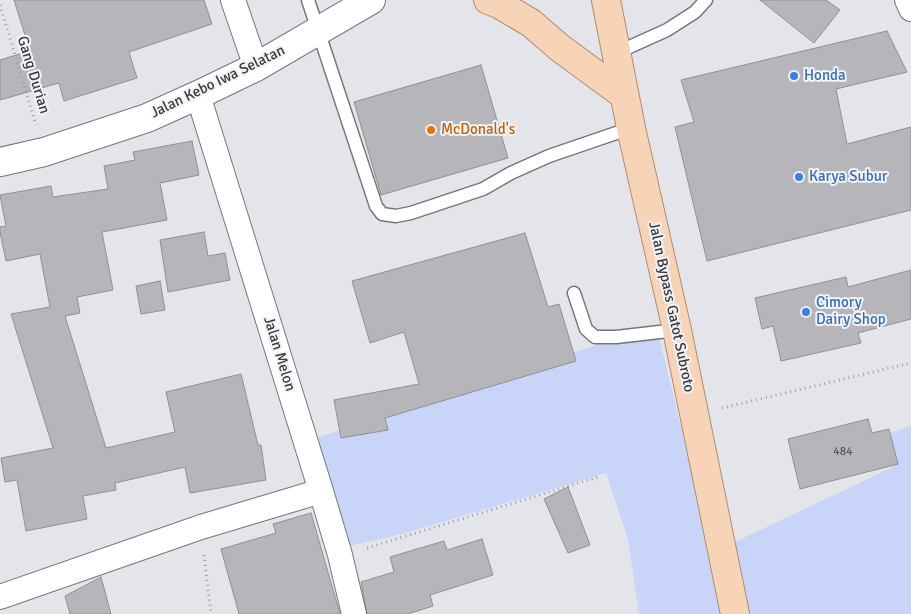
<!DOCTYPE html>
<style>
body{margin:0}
canvas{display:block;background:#e4e5ea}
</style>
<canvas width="911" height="614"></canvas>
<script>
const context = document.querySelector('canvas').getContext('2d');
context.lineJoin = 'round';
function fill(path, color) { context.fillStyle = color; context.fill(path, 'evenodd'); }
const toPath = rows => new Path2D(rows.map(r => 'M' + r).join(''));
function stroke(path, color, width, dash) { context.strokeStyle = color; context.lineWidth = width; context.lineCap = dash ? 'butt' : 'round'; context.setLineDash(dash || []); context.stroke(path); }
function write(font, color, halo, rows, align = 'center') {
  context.font = font + ' Signika,sans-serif'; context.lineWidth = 4; context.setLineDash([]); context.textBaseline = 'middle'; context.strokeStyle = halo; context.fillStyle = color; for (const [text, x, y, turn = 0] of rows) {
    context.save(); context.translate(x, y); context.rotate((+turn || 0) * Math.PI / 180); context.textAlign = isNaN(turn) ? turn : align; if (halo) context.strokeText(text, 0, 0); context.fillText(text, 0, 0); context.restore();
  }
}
fill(toPath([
 [656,325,712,553,893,467,888,434,911,426,911,614,639,614,628,539,606,473,402,534,345,547,301,443]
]), '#c8d4f8');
const building = toPath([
 [14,0,204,0,212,24,129,52,137,78,64,101,59,83,0,100,0,60,30,51,14,0],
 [760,0,826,0,840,10,814,43,760,0],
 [887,31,907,72,836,89,847,144,911,127,911,210,707,261,675,127,694,122,681,80,887,31],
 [481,65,508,158,381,195,354,102,481,65],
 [192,141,199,175,160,183,167,220,102,232,113,290,77,297,80,313,65,316,106,448,175,432,166,392,241,374,258,445,261,445,266,480,190,493,185,467,115,483,116,490,83,496,87,519,26,531,17,480,5,482,1,458,53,448,11,314,50,307,40,254,6,261,0,232,0,227,6,226,0,195,51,186,53,197,108,189,104,166,135,160,133,152,192,141],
 [204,232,208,256,225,253,230,280,168,292,160,240,204,232],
 [525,233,548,307,559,304,576,361,385,418,388,430,341,438,334,400,419,384,404,332,370,343,352,281,525,233],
 [911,270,911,319,858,333,861,343,781,361,773,326,762,329,755,298,846,277,848,287,911,270],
 [160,281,165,310,141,314,136,286,160,281],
 [868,419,872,433,889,429,898,464,800,489,788,439,868,419],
 [568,487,590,545,568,553,544,499,568,487],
 [311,513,340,614,239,614,221,549,276,533,273,524,311,513],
 [482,539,493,575,430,595,433,606,408,614,367,614,361,582,394,572,390,557,444,541,447,550,482,539],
 [101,577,111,614,70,614,65,596,101,577]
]);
fill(building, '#b6b6ba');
stroke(building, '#908f94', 1);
const lane = toPath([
 [308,0,376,206,382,214,396,216,411,213,483,189,511,173,549,156,631,128],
 [616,53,667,30,695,12,706,0],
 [574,293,586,329,595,337,616,337,677,330]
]);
const street = toPath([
 [233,0,256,67],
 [907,0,911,9],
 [198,95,321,491,340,555,354,614],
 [0,597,201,527,321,491]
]);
const secondary = toPath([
 [0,162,44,152,147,118,198,95,256,67,371,0]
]);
const primary = toPath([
 [488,0,499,4,531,23,560,48,624,95],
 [606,0,631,128,677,330,735,614]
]);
stroke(lane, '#75767a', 15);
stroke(street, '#75767a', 26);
stroke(secondary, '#75767a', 30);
stroke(primary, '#b18c6e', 30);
stroke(toPath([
 [0,5,36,125],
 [722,408,911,363],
 [367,548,598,477],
 [204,555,211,614]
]), '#9e9fa3', 3, [1, 4]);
stroke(lane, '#fff', 12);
stroke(street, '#fff', 24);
stroke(secondary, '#fff', 28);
stroke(primary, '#f7d4b8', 28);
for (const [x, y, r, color] of [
 [794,76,5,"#3f7fe0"],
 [431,130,5,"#e8710a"],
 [799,177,5,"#3f7fe0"],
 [806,312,5,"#3f7fe0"]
]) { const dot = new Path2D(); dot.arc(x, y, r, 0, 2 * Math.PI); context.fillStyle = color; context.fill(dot); stroke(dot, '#f1f3f7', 2); }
write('12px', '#5a5a5c', null, [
 ["484",843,452]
]);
write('15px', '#3b3b3d', '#f1f3f7', [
 ["Gang Durian",33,75,73],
 ["Jalan Kebo Iwa Selatan",218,82,-26],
 ["Jalan Bypass Gatot Subroto",671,307,78],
 ["Jalan Melon",279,354,73]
]);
write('15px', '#366cbe', '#f1f3f7', [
 ["Honda",804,76],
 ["Karya Subur",809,177],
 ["Cimory",816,303],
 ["Dairy Shop",816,320]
], 'left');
write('15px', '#c56008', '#f1f3f7', [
 ["McDonald's",441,130]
], 'left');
</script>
